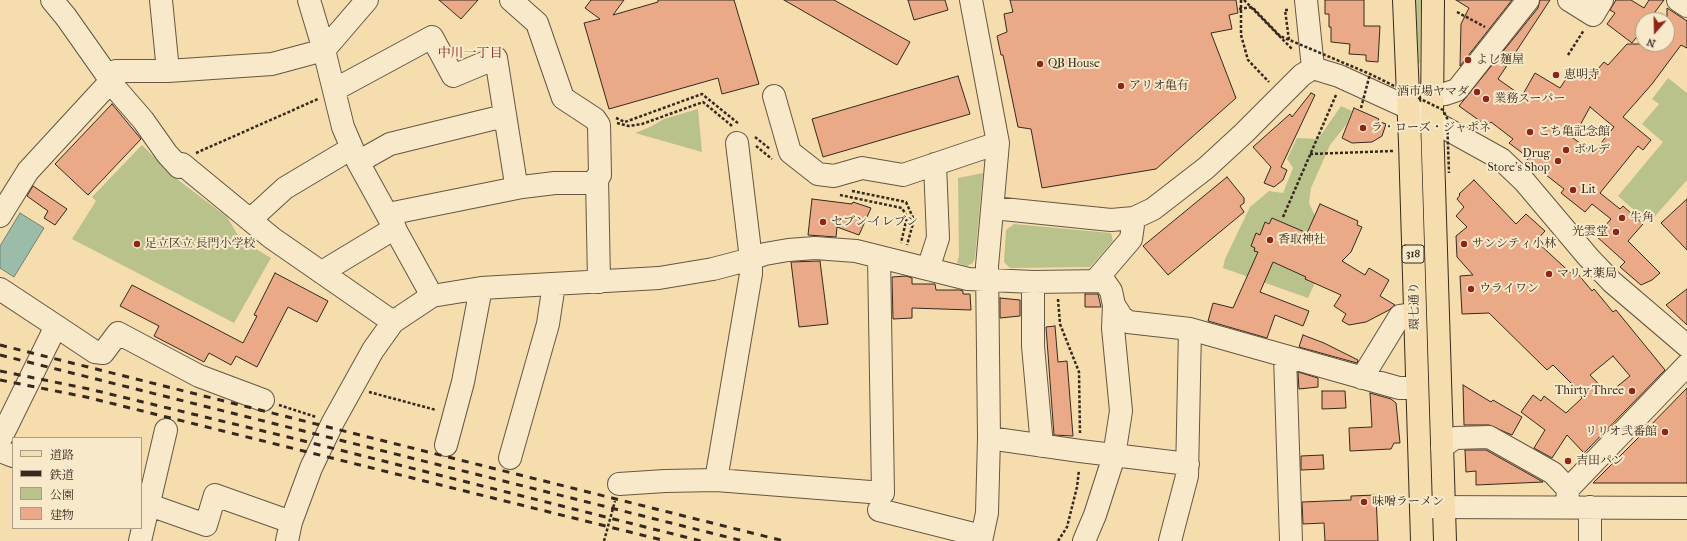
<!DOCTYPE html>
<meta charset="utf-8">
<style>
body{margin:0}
#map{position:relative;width:1687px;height:541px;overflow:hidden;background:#f5ddae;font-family:"IM FELL French Canon","Noto Serif JP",serif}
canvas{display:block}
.legend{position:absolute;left:12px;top:437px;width:130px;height:92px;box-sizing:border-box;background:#f8e9ca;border:1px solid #aa9c85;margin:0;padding:5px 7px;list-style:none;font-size:12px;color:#36291e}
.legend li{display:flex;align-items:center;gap:8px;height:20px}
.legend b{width:20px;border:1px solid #aa9c85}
.north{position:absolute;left:1635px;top:12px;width:40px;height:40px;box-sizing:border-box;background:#f8e9ca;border:1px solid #aa9c85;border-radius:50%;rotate:200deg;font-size:11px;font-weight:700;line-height:16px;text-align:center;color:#36291e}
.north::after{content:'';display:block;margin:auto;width:14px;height:18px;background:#8f2418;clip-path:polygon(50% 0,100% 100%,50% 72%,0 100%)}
</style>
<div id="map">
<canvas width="1687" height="541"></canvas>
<ul class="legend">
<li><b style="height:5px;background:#f5ddae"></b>道路</li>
<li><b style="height:5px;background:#36291e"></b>鉄道</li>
<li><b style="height:11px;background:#bac28c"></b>公園</li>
<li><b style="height:11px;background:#eaaa88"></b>建物</li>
</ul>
<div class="north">N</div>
</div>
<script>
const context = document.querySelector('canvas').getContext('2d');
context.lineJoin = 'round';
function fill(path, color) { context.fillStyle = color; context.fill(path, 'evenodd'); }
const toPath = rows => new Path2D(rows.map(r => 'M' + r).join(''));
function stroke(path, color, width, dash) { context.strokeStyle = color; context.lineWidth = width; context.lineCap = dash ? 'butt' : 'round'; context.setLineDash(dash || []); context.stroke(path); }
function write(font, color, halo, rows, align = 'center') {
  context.font = font + ' "IM FELL French Canon","Noto Serif JP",serif'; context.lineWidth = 4; context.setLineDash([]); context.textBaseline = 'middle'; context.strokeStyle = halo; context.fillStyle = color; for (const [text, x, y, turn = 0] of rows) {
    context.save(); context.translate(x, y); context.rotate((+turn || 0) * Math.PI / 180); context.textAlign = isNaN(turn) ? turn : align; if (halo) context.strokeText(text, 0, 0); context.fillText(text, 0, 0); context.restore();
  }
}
fill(toPath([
 [1411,0,1421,0,1420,63,1415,64],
 [1668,78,1687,93,1687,180,1649,223,1618,196,1663,142,1642,124,1659,104,1652,99],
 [1341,106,1352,111,1346,125,1330,145,1311,188,1309,203,1316,218,1322,268,1308,298,1223,268,1225,259,1250,207,1269,191,1283,193,1293,168,1287,159,1297,138,1318,139],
 [698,109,702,152,635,133,650,127,664,119],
 [142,145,173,176,227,217,241,240,271,258,234,323,72,239,96,201,92,197],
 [983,173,975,257,973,263,967,266,957,263,959,255,958,178],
 [1014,224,1111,233,1113,241,1090,267,1010,268,1004,262,1006,230]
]), '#bac28c');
const water = toPath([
 [20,213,44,228,14,277,0,268,0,246,20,213]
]);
fill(water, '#9cbcaa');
stroke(water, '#738172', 1);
const building = toPath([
 [439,0,478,0,461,19,439,0],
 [591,0,624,0,613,15,658,2,658,0,734,0,759,84,722,94,718,78,609,109,584,23,600,19,585,8,591,0],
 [784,0,834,0,910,42,897,65,784,0],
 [908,0,945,0,948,10,914,20,908,0],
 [1010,0,1236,0,1238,13,1229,15,1232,29,1211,33,1236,98,1156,169,1042,188,1031,129,1018,127,1003,55,1001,55,997,36,1007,32,1004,14,1013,12,1010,0],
 [1325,0,1364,0,1364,26,1380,26,1378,62,1366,61,1366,55,1349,54,1350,44,1331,42,1331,27,1329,27,1329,14,1325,14,1325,0],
 [1456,0,1512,0,1460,66,1461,24,1469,8,1456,0],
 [1540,0,1550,0,1498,79,1522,96,1535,73,1560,88,1572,70,1589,79,1604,62,1608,65,1627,44,1667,44,1667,8,1687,21,1687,48,1681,45,1652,84,1623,117,1651,140,1643,150,1638,146,1600,193,1620,209,1623,206,1643,224,1628,241,1660,273,1652,280,1641,285,1620,267,1625,262,1596,236,1611,219,1592,204,1585,212,1561,193,1564,189,1527,160,1529,158,1509,143,1513,139,1491,122,1487,126,1459,106,1538,8,1540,0],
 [1590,107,1614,127,1593,153,1573,138,1590,107],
 [1616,0,1631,0,1644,8,1649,0,1664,0,1649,20,1643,20,1643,29,1632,43,1607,24,1615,13,1610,10,1616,0],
 [958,76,970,114,823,157,812,119,958,76],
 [1311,93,1315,95,1281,167,1287,170,1283,180,1274,187,1264,183,1271,167,1253,147,1290,114,1292,117,1311,93],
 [112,104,141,139,88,195,55,164,112,104],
 [1354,108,1379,119,1378,121,1386,124,1382,136,1372,142,1352,143,1342,138,1354,108],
 [1227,177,1244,198,1244,203,1240,206,1244,212,1168,275,1143,246,1227,177],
 [1474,180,1516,224,1526,214,1545,231,1536,241,1575,277,1578,274,1592,291,1594,289,1613,312,1616,310,1665,370,1584,453,1567,435,1552,458,1534,448,1545,430,1521,412,1533,395,1541,401,1544,396,1566,413,1582,398,1576,388,1553,365,1547,370,1489,313,1462,314,1460,276,1473,275,1457,257,1456,236,1467,227,1456,216,1464,207,1457,199,1460,195,1459,194,1474,180],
 [1613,356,1630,376,1608,394,1590,375,1613,356],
 [33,186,67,209,55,225,44,218,48,211,27,196,33,186],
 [812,199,852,204,853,202,871,208,859,235,837,227,836,237,808,235,812,199],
 [1687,199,1687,250,1661,223,1687,199],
 [1320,204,1358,221,1357,225,1362,227,1351,252,1342,261,1365,275,1369,268,1389,280,1380,296,1395,305,1389,310,1366,322,1349,325,1342,321,1346,314,1334,306,1341,295,1305,279,1306,277,1273,262,1260,292,1309,311,1303,326,1275,315,1267,338,1208,321,1213,303,1233,308,1258,252,1254,251,1255,248,1251,246,1256,233,1260,235,1265,222,1269,224,1272,218,1307,233,1320,204],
 [820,261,828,324,799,327,791,262,820,261],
 [275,273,328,301,317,322,288,307,257,367,236,356,231,365,209,353,204,362,154,336,159,326,120,306,132,285,243,343,257,316,254,315,275,273],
 [906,276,912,278,912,284,935,284,936,290,960,290,963,291,963,294,970,294,971,310,912,308,912,318,893,319,892,277,906,276],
 [1687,289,1687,325,1666,305,1687,289],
 [1085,294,1098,294,1101,307,1085,307,1085,294],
 [1000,298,1020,300,1020,316,1000,318,1000,298],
 [1055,326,1058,362,1067,361,1073,436,1054,435,1046,327,1055,326],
 [1303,335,1324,343,1358,360,1357,363,1299,347,1303,335],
 [1298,372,1318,378,1318,387,1299,389,1298,372],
 [1463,385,1491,402,1493,400,1522,417,1512,435,1489,425,1464,425,1463,385],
 [1687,388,1687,483,1593,483,1640,436,1687,388],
 [1322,391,1345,391,1346,408,1322,409,1322,391],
 [1370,393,1391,399,1396,403,1400,443,1394,443,1391,449,1350,451,1349,428,1372,427,1370,393],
 [1465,450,1486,450,1543,482,1476,485,1476,471,1466,472,1465,450],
 [1323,455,1324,469,1301,470,1301,456,1323,455],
 [1376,495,1378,541,1325,541,1324,523,1303,524,1302,502,1351,500,1351,496,1376,495]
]);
fill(building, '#eaaa88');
stroke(building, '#36291e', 1);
const minor = toPath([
 [52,0,66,17,109,78,116,71,168,71,272,64,324,50,343,127,358,162,432,296,393,322,373,350,333,422,311,468,291,522,287,541],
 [161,0,168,71],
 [309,0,324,50],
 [971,0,998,143,987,266,989,438,987,513,981,541],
 [1306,0,1313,68],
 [1569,0,1593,15,1602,0],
 [1678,0,1687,6],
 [324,50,367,0],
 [109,78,110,82,143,120,167,154,179,167,182,164,272,238,393,322],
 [334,90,432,37,453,76,496,58,516,184,522,187,555,183,591,183,600,175,599,125,595,119,563,98,537,23,511,0],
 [1432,95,1445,94,1457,90,1528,0],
 [774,96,790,152,818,174,834,176,862,168,903,175,998,143],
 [358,162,390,144,504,116],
 [597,177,599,282],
 [993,208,1111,220,1134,218,1153,209,1206,168,1244,133,1302,75,1313,68,1339,76,1409,108,1501,159,1524,181,1589,258,1612,282,1687,346],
 [388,214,522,187],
 [0,216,28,171,110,82],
 [250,220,285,188,352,148],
 [928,269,938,238,935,164],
 [322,272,395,228],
 [1095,281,1131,239,1134,218],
 [1033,282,1033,346,1042,446],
 [0,289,56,326,0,440],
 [432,296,481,288,659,278,713,269,751,259,765,254,788,250,815,248,856,251,968,279,1033,282,1104,281,1111,291,1114,305,1121,316,1128,322,1190,329,1399,388,1417,388],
 [56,326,95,352,103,353,118,333,199,376,263,400],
 [1285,356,1291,541],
 [1362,378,1400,316,1415,314],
 [989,438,1080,451,1188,464],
 [446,445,463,382,481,288],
 [1442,447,1455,438,1489,437,1553,473,1568,489],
 [0,451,13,456],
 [510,458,548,324,554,284],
 [716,480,751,274,751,259,737,143],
 [619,484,665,481,716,480,883,493,879,257],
 [141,502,206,525,215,495,291,522],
 [1425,507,1687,508],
 [1567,507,1568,489,1687,365],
 [879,510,981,536],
 [140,541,166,430],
 [1084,541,1095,515,1114,456,1121,411,1113,328,1114,305],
 [1170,541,1187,476,1190,329],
 [1590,541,1590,507]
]);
const major = toPath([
 [1404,0,1410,143,1422,541],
 [1433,0,1432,121,1445,541]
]);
stroke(minor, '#665642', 24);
stroke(major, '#36291e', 24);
stroke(toPath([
 [1241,0,1241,35,1248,60,1269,82],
 [1244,0,1293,50],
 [1288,10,1285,10,1289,40],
 [1457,12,1485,27],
 [1568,55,1584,30],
 [616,118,625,122,702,94,739,124],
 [617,123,629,126,642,124,703,102,732,126],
 [755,137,770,149],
 [756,146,772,159],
 [196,153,318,99],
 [1310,154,1393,151],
 [852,191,906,202,914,220,907,245],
 [840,195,902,208,907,217,901,243],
 [1283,217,1336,95],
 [1058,299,1060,324,1079,372,1080,433],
 [369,392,436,410],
 [279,405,316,417],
 [604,541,615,501],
 [1058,541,1067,527,1077,487,1079,470]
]), '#36291e', 2.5, [3, 2]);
stroke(minor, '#f8e9ca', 22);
stroke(major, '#f5ddae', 22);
stroke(toPath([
 [0,345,784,541],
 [0,355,743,541],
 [0,371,89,389,288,437,701,541],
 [0,380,86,397,666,541]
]), '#36291e', 3, [7, 7]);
stroke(toPath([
 [1239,9,1252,7,1280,36,1370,74,1443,110,1447,118,1449,173],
 [1361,108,1370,74]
]), '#36291e', 2.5, [3, 2]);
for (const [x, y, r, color] of [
 [1468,60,4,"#8f2418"],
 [1040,64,4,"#8f2418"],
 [1556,75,4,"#8f2418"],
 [1121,86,4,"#8f2418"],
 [1477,92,4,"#8f2418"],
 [1486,99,4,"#8f2418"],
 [1363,128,4,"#8f2418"],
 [1530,132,4,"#8f2418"],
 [1566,150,4,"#8f2418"],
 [1558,161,4,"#8f2418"],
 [1573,190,4,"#8f2418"],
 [1622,218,4,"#8f2418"],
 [823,222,4,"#8f2418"],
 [1616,232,4,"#8f2418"],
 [1270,240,4,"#8f2418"],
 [137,244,4,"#8f2418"],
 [1464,244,4,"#8f2418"],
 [1549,274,4,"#8f2418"],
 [1471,289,4,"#8f2418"],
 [1632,391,4,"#8f2418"],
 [1665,432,4,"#8f2418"],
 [1568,461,4,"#8f2418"],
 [1364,502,4,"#8f2418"]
]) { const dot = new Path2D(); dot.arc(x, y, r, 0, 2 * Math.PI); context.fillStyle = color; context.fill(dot); stroke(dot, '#f8e9ca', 1.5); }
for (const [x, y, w] of [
 [1413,254,22]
]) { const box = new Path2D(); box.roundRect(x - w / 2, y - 9, w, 18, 3); context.fillStyle = '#f8e9ca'; context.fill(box); stroke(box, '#36291e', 1); }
write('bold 11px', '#36291e', null, [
 ["318",1413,254]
]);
write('12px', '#36291e', '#f8e9ca', [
 ["よし麺屋",1476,60],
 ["QB House",1048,64],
 ["恵明寺",1564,75],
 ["アリオ亀有",1129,86],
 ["酒市場ヤマダ",1469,92,"right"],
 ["業務スーパー",1494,99],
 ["ラ・ローズ・ジャポネ",1371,128],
 ["こち亀記念館",1538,132],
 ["ボルデ",1574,150],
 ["Drug",1550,154,"right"],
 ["Store’s Shop",1550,168,"right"],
 ["Lit",1581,190],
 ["牛角",1630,218],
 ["セブン-イレブン",831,222],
 ["光雲堂",1608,232,"right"],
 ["香取神社",1278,240],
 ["足立区立 長門小学校",145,244],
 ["サンシティ小林",1472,244],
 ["マリオ薬局",1557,274],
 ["ウライワン",1479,289],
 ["Thirty Three",1624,391,"right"],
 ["リリオ弐番館",1657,432,"right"],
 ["吉田パン",1576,461],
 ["味噌ラーメン",1372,502]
], 'left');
write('12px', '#36291e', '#f8e9ca', [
 ["環七通り",1415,306,-91]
]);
write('13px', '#7a1f14', '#f8e9ca', [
 ["中川一丁目",470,54]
]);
</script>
